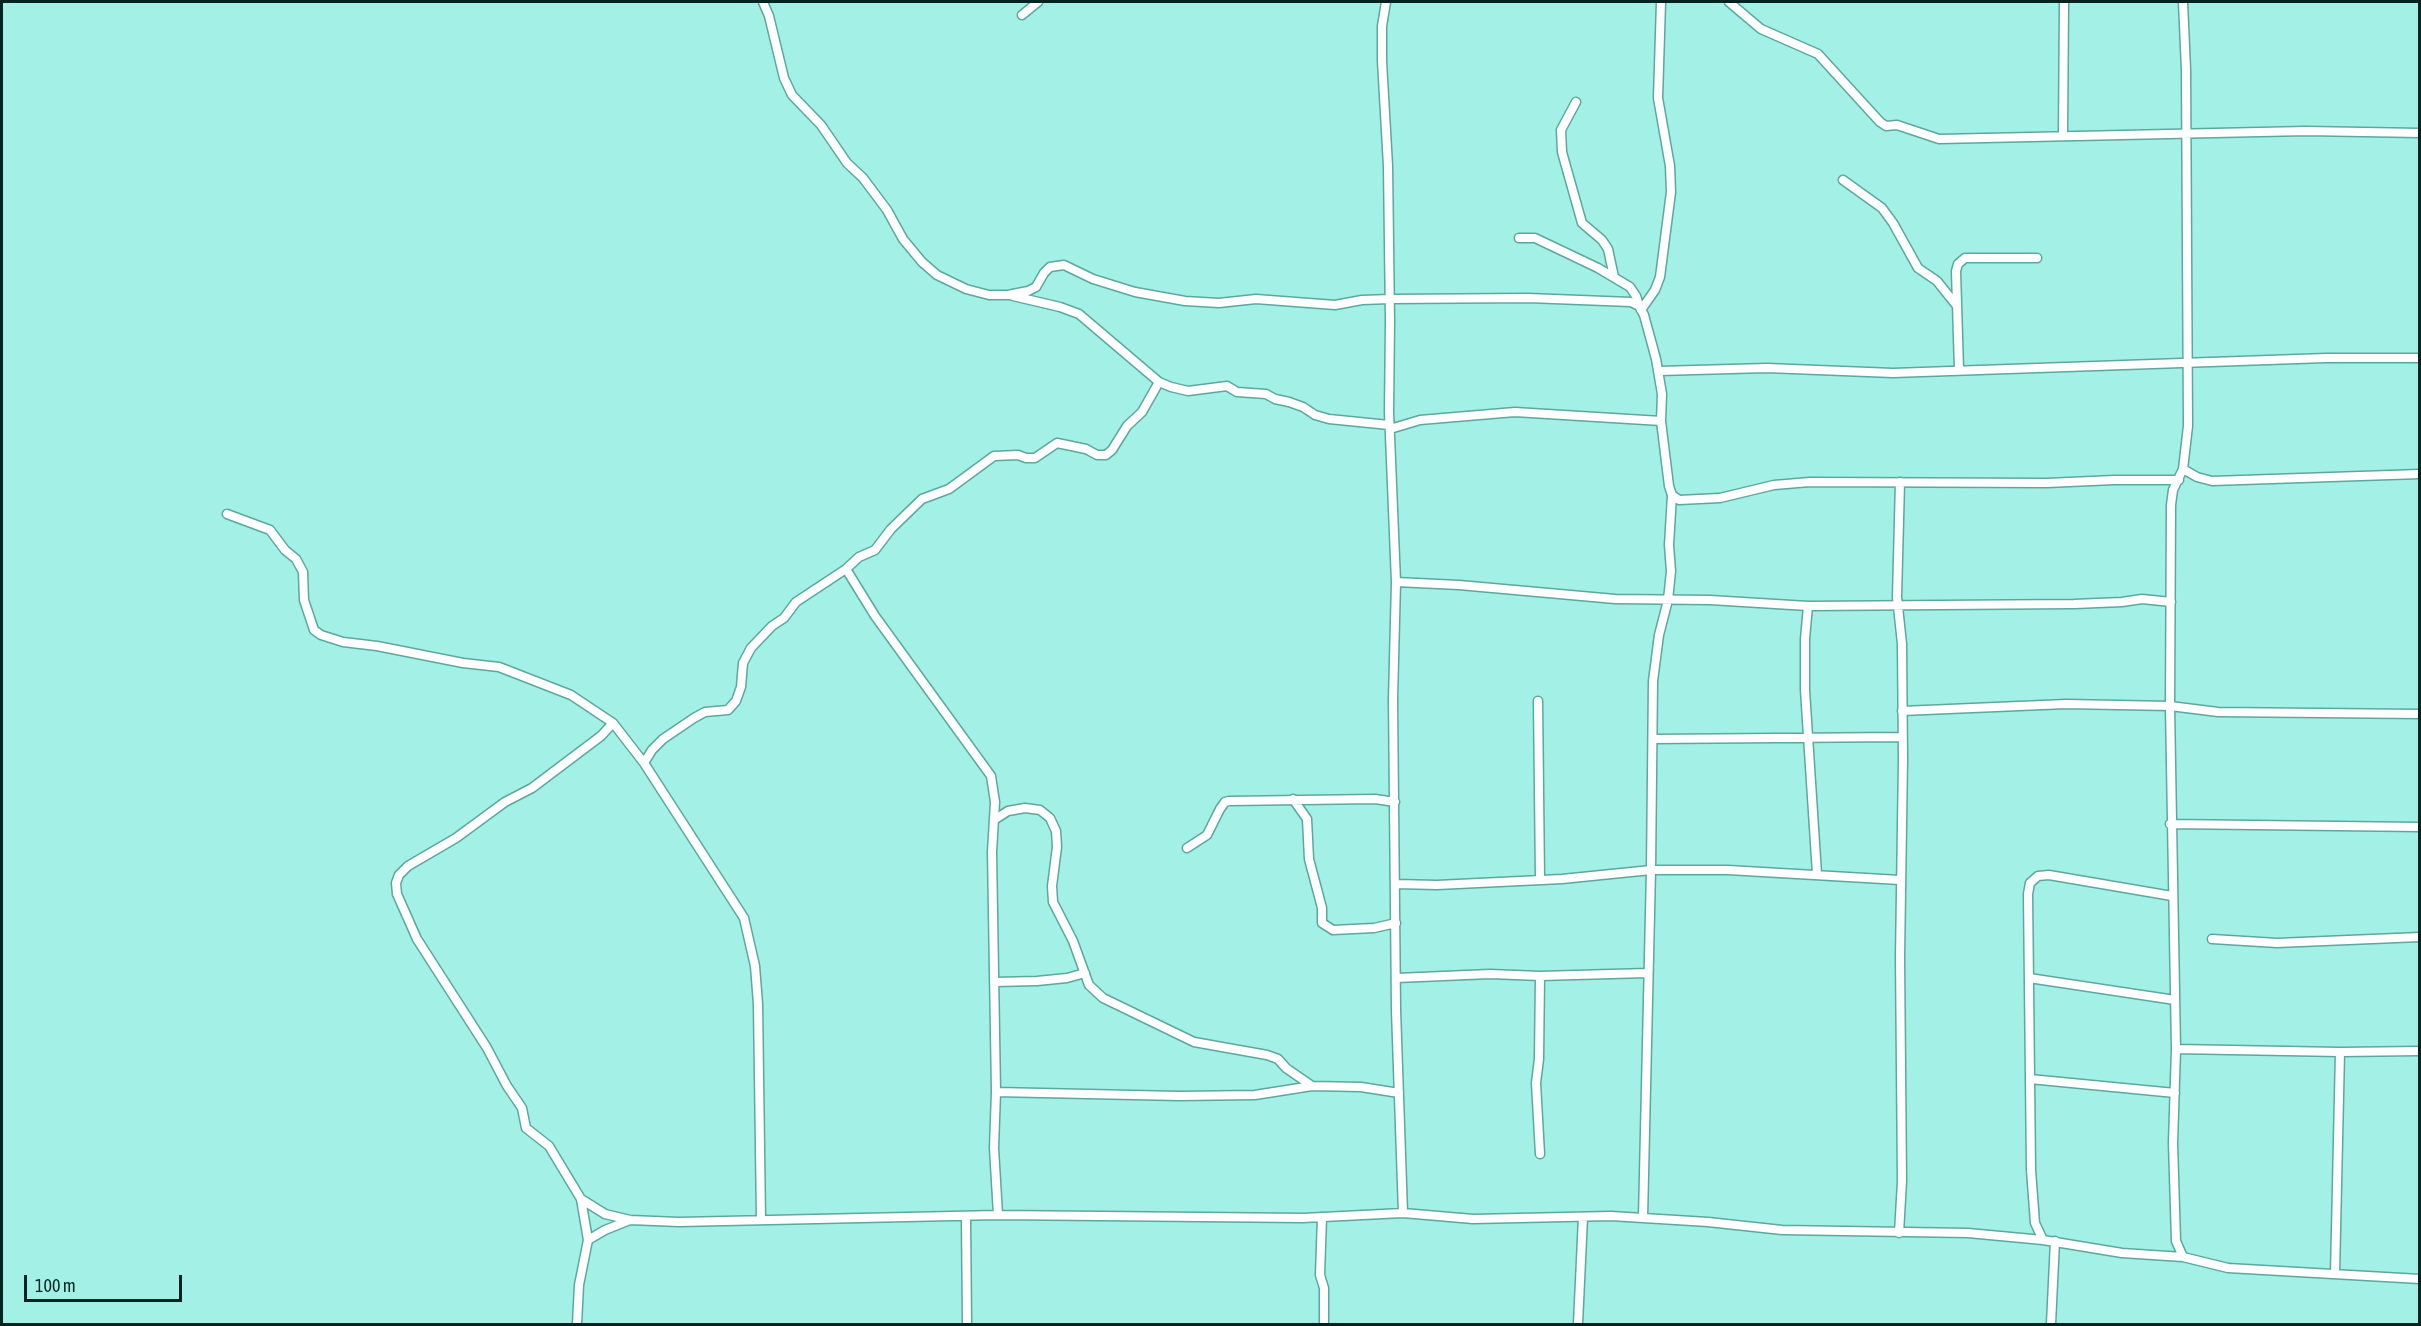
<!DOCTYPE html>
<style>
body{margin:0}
#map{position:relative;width:2421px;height:1326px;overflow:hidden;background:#a3f1e6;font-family:"Asap Condensed",sans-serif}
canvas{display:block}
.frame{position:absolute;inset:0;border:3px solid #022421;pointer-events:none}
.scale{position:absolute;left:24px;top:1275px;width:158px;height:27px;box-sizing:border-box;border:3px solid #022421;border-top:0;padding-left:8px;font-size:18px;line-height:21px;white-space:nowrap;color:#022421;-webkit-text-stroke:4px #a3f1e6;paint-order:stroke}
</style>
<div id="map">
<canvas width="2421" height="1326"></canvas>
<div class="frame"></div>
<div class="scale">100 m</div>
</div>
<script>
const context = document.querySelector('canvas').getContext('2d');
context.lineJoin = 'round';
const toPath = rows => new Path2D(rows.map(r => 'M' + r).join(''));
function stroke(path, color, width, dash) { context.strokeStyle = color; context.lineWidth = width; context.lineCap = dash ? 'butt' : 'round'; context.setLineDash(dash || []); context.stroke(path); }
const minor = toPath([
 [763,2,769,16,784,78,792,95,821,125,847,163,863,178,887,210,903,239,922,262,937,275,966,289,989,295,1008,295,1028,291,1036,287,1044,273,1050,267,1064,265,1093,279,1135,292,1185,301,1219,303,1256,299,1335,305,1362,300,1390,299,1528,298,1631,302,1639,306,1644,315,1656,359,1662,394,1661,421,1669,486,1672,495,1679,500,1720,498,1774,485,1810,482,2047,483,2114,480,2179,480],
 [1386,2,1382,26,1382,61,1388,166,1390,321,1389,412,1396,582,1393,699,1396,1010,1403,1213],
 [1729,2,1761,29,1818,54,1880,122,1886,126,1897,125,1939,139,2306,131,2420,133],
 [2183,2,2186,70,2188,426,2183,469,2173,490,2171,505,2170,706,2176,1049,2173,1143,2176,1241,2183,1257,2228,1268,2420,1279],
 [1022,15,1038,2],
 [1576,102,1561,130,1562,152,1582,223,1602,240,1608,249,1614,277],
 [2063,136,2064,2],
 [1843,180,1882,208,1893,223,1918,268,1937,281,1957,306],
 [1519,238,1535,238,1598,268,1630,287,1636,296,1639,306],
 [1013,296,1060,307,1079,314,1159,382,1171,387,1188,391,1227,386,1237,392,1266,394,1275,399,1289,402,1303,407,1315,415,1329,419,1389,425],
 [1641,310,1655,290,1660,277,1671,192,1670,166,1658,98,1661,2],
 [1959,370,1956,271,1958,264,1965,258,2037,258],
 [1659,371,1767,368,1893,373,2326,358,2420,358],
 [1390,429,1420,420,1515,412,1661,421],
 [2183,469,2197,477,2212,481,2420,474],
 [227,514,270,530,285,550,296,559,303,572,304,600,314,630,321,635,343,642,377,646,463,663,499,667,571,695,613,723,644,763,744,918,755,966,758,1004,761,1220],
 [846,569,875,616,991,776,995,802,992,852,996,1092,994,1148,998,1215],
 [1396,582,1459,585,1615,599,1710,600,1808,606,2074,604,2122,602,2142,599,2171,602],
 [1808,606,1805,639,1805,690,1817,874],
 [1538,701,1540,880],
 [1902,711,2066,704,2170,706,2218,712,2420,714],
 [1653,739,1902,737],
 [644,763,652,750,663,739,694,718,705,712,728,710,736,701,741,687,743,663,751,648,772,626,784,618,796,602,846,569,859,557,875,550,891,529,922,499,949,489,994,456,1018,455,1026,458,1035,458,1057,443,1086,449,1097,455,1106,455,1112,450,1127,426,1142,412,1159,382],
 [1293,799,1307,819,1309,859,1322,908,1322,923,1333,930,1374,928,1396,923],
 [994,820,1008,811,1025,808,1040,810,1050,818,1056,831,1057,847,1052,886,1053,902,1073,941,1089,985,1103,998,1194,1042,1267,1055,1278,1059,1286,1068,1312,1086],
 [2170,824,2420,827],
 [1187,848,1207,835,1220,809,1225,802,1229,801,1375,799,1395,802],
 [1396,884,1437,885,1562,879,1651,870,1728,870,1900,880],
 [2212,939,2277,943,2420,937],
 [1540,976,1539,1059,1536,1083,1540,1154],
 [1397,978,1490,974,1540,976,1647,973],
 [2029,978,2175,1000],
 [995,982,1037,981,1067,978,1085,973],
 [2176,1049,2340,1052,2420,1051],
 [2030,1079,2175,1093],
 [996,1092,1179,1096,1255,1095,1312,1086,1361,1087,1399,1093],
 [581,1199,605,1214,630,1220,679,1222,998,1215,1303,1218,1403,1213,1473,1219,1611,1216,1708,1222,1782,1230,1968,1233,2043,1240,2122,1253,2183,1257],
 [1322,1217,1320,1275,1324,1288,1324,1324],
 [966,1218,967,1324],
 [1643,1218,1651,870,1653,681,1659,635,1668,600,1671,571,1669,545,1672,495],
 [1899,1233,1902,1181,1900,957,1903,759,1902,644,1897,597,1900,482],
 [588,1240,605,1230,630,1220],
 [2043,1240,2035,1223,2031,1170,2028,894,2030,883,2038,876,2049,875,2172,896],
 [2335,1274,2340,1052],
 [577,1324,579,1285,588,1240,581,1199,549,1146,526,1128,522,1108,507,1086,487,1048,417,939,397,894,396,883,399,875,408,866,456,838,505,802,532,788,601,736,613,723],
 [1578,1324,1583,1217],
 [2051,1324,2055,1241]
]);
stroke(minor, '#5ba89e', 11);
stroke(minor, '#fff', 8);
</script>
